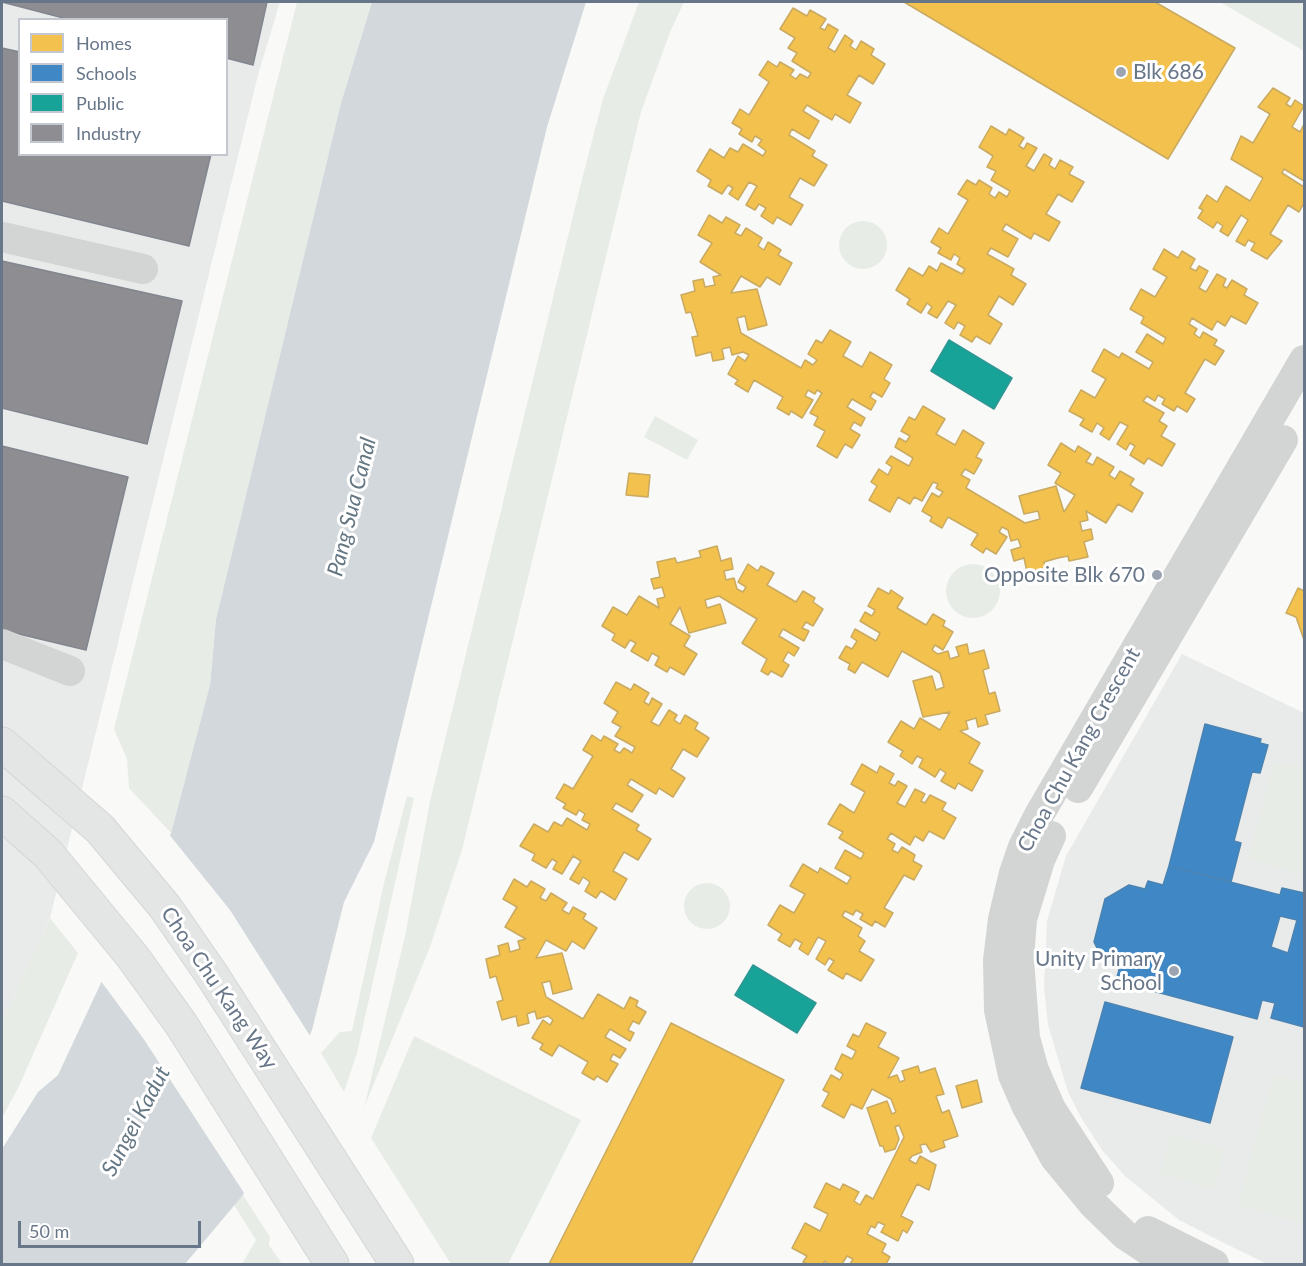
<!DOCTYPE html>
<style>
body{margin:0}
#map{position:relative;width:1306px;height:1266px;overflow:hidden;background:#f9f9f8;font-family:Lato,sans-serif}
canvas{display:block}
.frame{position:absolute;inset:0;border:3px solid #687689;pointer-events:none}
.legend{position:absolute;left:18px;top:18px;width:210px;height:138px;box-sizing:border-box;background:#fff;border:2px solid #c3c8d0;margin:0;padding:8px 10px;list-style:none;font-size:18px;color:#687689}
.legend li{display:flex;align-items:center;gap:12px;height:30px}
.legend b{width:30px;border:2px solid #c3c8d0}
.scale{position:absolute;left:18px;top:1221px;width:183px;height:27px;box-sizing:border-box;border:3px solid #687689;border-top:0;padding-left:8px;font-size:18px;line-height:21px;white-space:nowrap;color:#687689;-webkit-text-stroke:4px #fff;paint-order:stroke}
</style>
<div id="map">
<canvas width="1306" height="1266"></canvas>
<div class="frame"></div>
<ul class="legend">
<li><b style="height:16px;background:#f2c14e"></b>Homes</li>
<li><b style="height:16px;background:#3f88c5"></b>Schools</li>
<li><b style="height:16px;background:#17a398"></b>Public</li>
<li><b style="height:16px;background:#8d8d92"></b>Industry</li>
</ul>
<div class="scale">50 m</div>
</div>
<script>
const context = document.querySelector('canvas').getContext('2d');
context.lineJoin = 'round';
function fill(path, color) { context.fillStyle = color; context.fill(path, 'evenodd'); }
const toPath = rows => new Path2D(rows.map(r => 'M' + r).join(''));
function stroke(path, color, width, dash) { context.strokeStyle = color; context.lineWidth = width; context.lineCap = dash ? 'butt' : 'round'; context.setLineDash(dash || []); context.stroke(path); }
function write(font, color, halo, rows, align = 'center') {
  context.font = font + ' Lato,sans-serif'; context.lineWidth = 6; context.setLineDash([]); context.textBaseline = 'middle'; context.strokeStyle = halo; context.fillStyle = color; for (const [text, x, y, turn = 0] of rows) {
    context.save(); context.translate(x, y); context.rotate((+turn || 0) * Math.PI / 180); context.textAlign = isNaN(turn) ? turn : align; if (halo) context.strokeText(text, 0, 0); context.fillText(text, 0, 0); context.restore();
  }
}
fill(toPath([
 [2,2,280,2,258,75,50,918,2,1023],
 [20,20,226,20,226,154,20,154],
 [1182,654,1304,713,1304,1264,1267,1264,1222,1242,1179,1220,1126,1177,1102,1150,1082,1119,1068,1092,1048,1025,1044,987,1047,921,1066,856]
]), '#e9eaea');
fill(toPath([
 [297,2,372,2,341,103,216,619,210,685,171,833,129,788,127,759,114,729],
 [639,2,684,2,670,32,641,112,462,850,430,947,364,1108,405,936,430,801,582,179,603,99],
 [1220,2,1304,2,1304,51],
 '839 245a24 24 0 1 1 48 0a24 24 0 1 1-48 0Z',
 [655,416,698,440,687,460,644,437],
 '946 591a27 27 0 1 1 54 0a27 27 0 1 1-54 0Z',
 [1274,761,1304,769,1304,860,1301,873,1248,859],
 [407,796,414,798,357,1053,344,1092,321,1053,340,1032,352,1031,384,883],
 '684 906a23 23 0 1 1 46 0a23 23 0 1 1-46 0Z',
 [50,918,78,953,19,1086,2,1118,2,1023],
 [414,1036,581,1120,508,1264,451,1264,371,1138],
 [1273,1075,1304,1083,1304,1223,1238,1206],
 [1171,1134,1224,1149,1214,1189,1160,1174],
 [243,1195,270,1237,269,1245,282,1264,242,1264,256,1240,234,1205]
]), '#e8ece6');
fill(toPath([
 [372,2,586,2,547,127,374,842,344,902,312,1030,243,1195,185,1264,2,1264,2,1149,38,1092,58,1075,171,833,210,685,216,619,341,103]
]), '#d2d8dc');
fill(toPath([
 [168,833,230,910,312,1039,246,1196,143,1038,100,980]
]), '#f9f9f8');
const homes = toPath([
 [904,2,1155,2,1235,48,1168,159,904,2],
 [793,8,807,16,810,10,826,19,820,28,825,30,828,24,838,30,828,48,835,52,845,35,853,41,850,46,856,50,861,41,874,49,871,55,885,64,873,84,859,75,847,95,861,103,850,123,835,114,832,120,807,105,803,111,819,121,809,139,792,129,789,135,815,151,812,156,827,165,814,186,800,178,789,197,803,205,791,225,777,217,773,224,761,216,766,208,759,204,755,210,746,205,757,186,749,182,738,200,729,194,733,188,728,185,722,194,708,186,711,180,697,171,710,149,724,158,730,148,738,152,743,144,763,156,766,151,758,145,762,140,755,136,752,142,739,134,742,129,732,123,740,109,749,115,769,82,759,75,768,61,777,67,780,62,794,70,790,75,796,79,800,74,808,78,811,73,792,61,797,53,788,48,795,38,780,29,793,8],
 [1273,88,1290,98,1286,104,1291,107,1295,100,1304,106,1292,127,1300,132,1304,124,1304,181,1284,169,1282,173,1304,187,1304,203,1299,212,1288,205,1270,234,1282,241,1267,259,1251,250,1255,243,1248,240,1245,246,1236,241,1248,220,1241,215,1228,236,1220,231,1223,226,1217,222,1213,228,1198,218,1203,210,1199,208,1207,195,1217,202,1226,186,1250,201,1263,178,1231,159,1241,136,1253,143,1270,114,1258,107,1273,88],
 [991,126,1006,135,1009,129,1024,138,1019,146,1024,149,1027,143,1037,148,1026,166,1034,171,1044,154,1052,159,1049,165,1055,169,1060,160,1073,167,1069,174,1084,182,1072,202,1058,194,1046,214,1060,222,1049,241,1034,233,1031,239,1006,224,1002,230,1018,239,1008,257,991,248,987,254,1014,269,1011,275,1026,284,1013,305,999,296,988,315,1002,324,990,344,976,336,972,342,960,335,965,326,958,322,954,329,945,323,956,305,948,301,937,318,928,313,932,307,927,303,921,313,907,304,910,299,896,290,909,268,923,276,929,266,937,271,941,263,962,274,965,269,957,264,960,258,954,254,951,260,938,253,941,248,931,242,939,228,948,234,968,200,958,194,967,180,976,185,979,180,992,188,989,194,995,198,999,192,1007,197,1010,191,991,180,996,171,987,167,993,156,979,147,991,126],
 [709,215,722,223,726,217,740,225,735,233,741,236,746,228,762,238,758,246,764,250,768,242,781,250,778,255,792,263,780,285,767,277,760,287,741,276,731,293,757,289,767,325,748,330,745,316,737,318,741,333,801,368,805,360,813,365,817,360,808,354,816,340,822,343,830,330,851,342,843,356,862,367,870,352,892,365,884,379,890,383,882,397,873,392,870,397,876,401,871,410,852,399,847,407,865,418,861,426,854,422,850,429,860,435,852,448,845,444,837,458,817,446,825,431,814,425,818,417,810,413,822,393,817,390,815,394,808,390,805,396,813,400,802,418,791,411,789,415,777,408,783,397,754,380,748,392,735,384,738,380,728,374,738,356,745,361,749,355,743,352,732,355,730,347,722,349,724,359,713,361,711,352,696,356,692,337,698,336,691,312,686,313,681,295,695,291,693,281,703,279,705,287,715,285,713,277,721,275,700,262,712,243,698,235,709,215],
 [1164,249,1178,258,1182,251,1195,259,1190,268,1196,271,1199,266,1208,271,1199,288,1206,292,1217,274,1226,279,1223,286,1227,288,1232,280,1247,289,1244,295,1258,303,1246,324,1231,316,1225,326,1217,321,1212,330,1192,318,1189,324,1197,329,1194,334,1200,338,1203,332,1217,340,1214,345,1224,351,1215,365,1205,359,1185,393,1195,399,1187,412,1177,406,1174,411,1162,404,1165,399,1158,395,1155,401,1147,396,1143,401,1164,413,1159,421,1167,426,1161,436,1175,444,1162,466,1148,458,1144,464,1130,455,1135,446,1130,443,1126,450,1117,444,1128,426,1120,422,1109,440,1100,434,1104,428,1097,423,1092,432,1080,425,1084,419,1069,411,1081,390,1095,398,1106,379,1092,371,1104,349,1119,358,1122,353,1149,369,1153,362,1136,352,1147,334,1163,344,1166,338,1141,323,1144,317,1130,309,1141,289,1155,297,1167,277,1153,269,1164,249],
 [923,406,945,419,936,434,955,445,963,430,984,443,976,457,982,460,974,474,965,469,961,475,970,480,966,488,1025,523,1040,519,1038,511,1024,514,1019,496,1056,486,1064,512,1075,495,1055,483,1061,473,1048,465,1061,443,1075,452,1078,446,1091,454,1086,462,1093,465,1097,457,1114,467,1109,475,1115,479,1120,471,1134,479,1130,485,1143,493,1132,512,1118,504,1106,523,1086,511,1088,520,1080,522,1082,531,1091,529,1093,539,1084,542,1088,557,1069,561,1068,556,1058,558,1044,562,1045,568,1027,572,1024,558,1014,561,1011,550,1021,547,1018,539,1011,541,1008,530,1002,527,999,532,1007,537,996,554,986,548,983,553,971,545,978,534,948,517,942,528,930,521,932,517,922,511,932,493,939,497,943,492,936,488,938,484,933,482,922,501,914,497,910,504,898,497,890,512,869,500,877,486,871,482,879,469,888,475,892,467,886,463,891,456,909,466,913,458,895,447,899,438,906,442,910,436,901,431,909,417,915,420,923,406],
 [629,473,650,475,648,497,626,495,629,473],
 [717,546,721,561,731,558,733,569,724,571,726,580,734,578,737,589,743,592,746,587,738,582,748,564,758,571,761,566,774,573,767,585,796,602,803,591,815,598,813,602,823,609,813,626,806,622,802,628,809,631,804,641,783,629,779,636,799,648,794,656,788,652,783,661,789,665,782,677,771,671,768,675,761,671,767,659,742,643,757,619,719,596,705,600,707,608,720,604,726,623,689,633,680,607,670,624,690,636,684,646,697,654,684,675,670,667,667,672,655,665,659,657,652,653,648,661,631,651,636,643,630,640,625,648,612,640,615,634,602,626,613,607,627,615,639,596,659,608,657,599,665,597,662,587,654,589,651,579,660,577,657,562,675,558,677,563,701,557,699,551,717,546],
 [878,588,889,594,891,590,903,598,897,608,926,625,933,614,945,621,943,626,953,632,943,650,935,645,932,650,938,654,948,651,950,659,959,656,956,647,967,644,969,654,984,650,989,668,983,670,989,694,995,692,1000,711,985,715,988,724,978,727,976,718,966,721,968,729,960,731,980,743,969,763,983,771,972,791,958,783,955,789,941,781,946,773,940,769,935,777,919,767,923,759,917,756,912,764,900,756,903,751,888,742,901,721,914,729,920,718,940,730,950,712,923,717,913,681,932,676,936,690,944,687,940,673,902,651,888,677,862,662,855,673,848,669,850,664,839,658,846,646,852,649,857,641,851,637,855,629,876,641,880,633,860,621,865,612,872,616,875,610,868,606,878,588],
 [1298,588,1304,591,1304,640,1296,617,1286,613,1298,588],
 [616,682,631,690,634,684,649,693,644,702,649,705,652,698,662,704,651,722,659,726,669,710,677,715,674,720,680,724,685,715,698,723,695,729,709,738,697,757,683,749,671,769,685,778,673,797,659,788,656,794,631,779,627,785,643,795,632,812,616,803,612,809,639,825,636,830,651,839,638,860,624,852,613,871,627,879,615,900,601,891,596,898,585,891,590,882,583,877,579,884,570,879,581,861,573,856,562,874,553,869,557,862,552,859,546,868,532,860,535,854,520,846,534,824,548,832,554,822,562,826,567,818,587,830,590,824,582,820,585,814,579,810,576,815,563,808,566,804,556,798,564,784,573,789,593,756,583,750,592,735,601,741,604,736,618,744,614,750,620,753,624,748,632,753,635,747,615,736,621,727,612,722,618,712,604,703,616,682],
 [862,764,877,773,880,766,894,774,889,783,895,786,898,781,907,786,897,803,905,807,915,789,925,794,921,801,925,803,930,795,946,803,942,810,956,818,944,839,929,831,923,841,915,836,910,845,891,833,887,839,895,844,892,850,898,853,902,847,915,855,913,861,922,866,914,880,904,875,884,908,893,913,885,927,875,921,872,926,860,919,863,914,856,910,853,915,845,911,842,916,862,928,858,936,865,941,859,951,874,960,861,981,846,973,843,979,828,970,834,961,829,958,825,965,816,959,826,941,818,937,808,955,799,949,802,943,795,939,790,947,778,940,782,934,768,925,780,905,794,913,805,894,790,886,803,864,818,873,820,868,847,884,851,877,835,868,845,850,861,859,864,853,839,838,843,832,828,824,840,804,854,813,865,792,851,784,862,764],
 [514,879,527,887,531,881,545,889,540,898,546,901,551,893,567,903,562,910,569,914,573,907,586,914,583,919,597,928,584,949,572,941,566,951,546,940,536,958,562,953,572,989,553,994,550,981,542,983,546,997,583,1019,598,994,624,1009,630,997,638,1001,636,1006,646,1012,639,1024,633,1021,628,1030,634,1033,630,1041,610,1029,605,1037,626,1049,620,1058,613,1054,610,1060,618,1064,607,1082,597,1076,594,1080,582,1073,588,1062,559,1045,552,1056,540,1049,543,1044,532,1038,543,1020,550,1025,553,1020,548,1016,537,1019,535,1011,527,1014,529,1023,518,1026,516,1016,502,1020,497,1002,503,1000,496,976,490,978,486,959,500,955,498,946,508,943,510,952,520,949,518,941,526,939,505,927,517,907,503,899,514,879],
 [671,1023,784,1080,691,1264,549,1264,671,1023],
 [866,1023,886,1033,878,1047,899,1058,888,1078,897,1075,900,1082,905,1080,902,1071,918,1066,920,1073,935,1068,944,1094,936,1096,942,1113,949,1110,958,1136,943,1141,945,1147,931,1152,926,1144,920,1145,922,1152,912,1156,909,1160,916,1164,920,1156,936,1165,929,1190,917,1184,901,1216,913,1222,907,1233,903,1230,898,1241,881,1232,885,1225,878,1222,875,1228,871,1226,867,1234,886,1244,882,1252,890,1257,886,1264,850,1264,853,1259,847,1256,842,1264,828,1264,825,1261,823,1264,808,1264,803,1262,807,1256,792,1248,805,1223,820,1231,828,1214,814,1207,826,1183,840,1190,843,1184,859,1192,854,1201,860,1205,866,1195,873,1199,904,1137,899,1125,895,1127,899,1139,895,1149,885,1152,883,1146,880,1146,867,1108,887,1101,892,1114,896,1112,891,1099,872,1089,862,1109,851,1104,844,1118,822,1106,829,1093,823,1090,831,1075,840,1080,843,1074,835,1069,842,1054,852,1059,856,1051,847,1046,853,1034,859,1037,866,1023],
 [977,1080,982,1102,962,1108,956,1086,977,1080]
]);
fill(homes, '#f2c14e');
stroke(homes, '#c9aa60', 1.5);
const schools = toPath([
 [1205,724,1261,739,1260,743,1268,745,1260,773,1252,772,1234,841,1241,843,1231,882,1169,866,1205,724],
 [1169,866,1280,895,1282,888,1304,893,1304,1027,1271,1018,1275,1003,1262,1000,1257,1019,1116,981,1120,966,1104,962,1094,942,1105,899,1129,885,1145,889,1148,881,1163,885,1169,866],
 [1280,916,1297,920,1288,953,1271,947,1280,916],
 [1105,1002,1233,1037,1210,1123,1081,1088,1105,1002]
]);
fill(schools, '#3f88c5');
stroke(schools, '#4b83b3', 1.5);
const public = toPath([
 [949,340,1012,378,994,409,931,371,949,340],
 [753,965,816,1003,797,1033,735,995,753,965]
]);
fill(public, '#17a398');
stroke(public, '#2f9694', 1.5);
const industry = toPath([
 [2,2,267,2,253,65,226,58,226,20,71,20,2,2],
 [2,48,20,52,20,154,211,154,189,246,2,201,2,48],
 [2,261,182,301,147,444,2,408,2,261],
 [2,446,128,477,86,650,2,630,2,446]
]);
fill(industry, '#8d8d92');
stroke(industry, '#82868f', 1.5);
const major = toPath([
 [2,744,100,829,165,907,212,975,397,1264],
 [2,813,48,854,132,956,181,1024,332,1264]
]);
stroke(major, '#d4d6d7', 35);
stroke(toPath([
 [2,237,143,269],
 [2,644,70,671],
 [1078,788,1283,440],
 [1051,836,1040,860,1022,919,1019,960,1025,1038,1034,1070,1051,1109,1099,1183],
 [1148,1231,1214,1264],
 [1169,1264,1125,1235,1093,1204,1055,1158,1026,1105,1013,1075,999,1010,998,960,1003,919,1014,873,1023,847,1039,815,1304,360]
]), '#d3d4d4', 30);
stroke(major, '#e4e5e5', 33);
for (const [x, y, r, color] of [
 [1121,72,6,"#9ba4b0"],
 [1157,575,6,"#9ba4b0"],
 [1174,971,6,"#9ba4b0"]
]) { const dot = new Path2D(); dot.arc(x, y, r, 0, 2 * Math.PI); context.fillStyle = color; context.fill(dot); stroke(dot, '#fff', 2); }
write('21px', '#687689', '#fff', [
 ["Blk 686",1133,72,"left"],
 ["Opposite Blk 670",1145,575],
 ["Unity Primary",1162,959],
 ["School",1162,983]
], 'right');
write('21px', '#687689', '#fff', [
 ["Choa Chu Kang Crescent",1079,750,-61],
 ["Choa Chu Kang Way",219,988,56]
]);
write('italic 22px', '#647783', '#fff', [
 ["Pang Sua Canal",352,507,-76],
 ["Sungei Kadut",136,1121,-62]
]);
</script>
